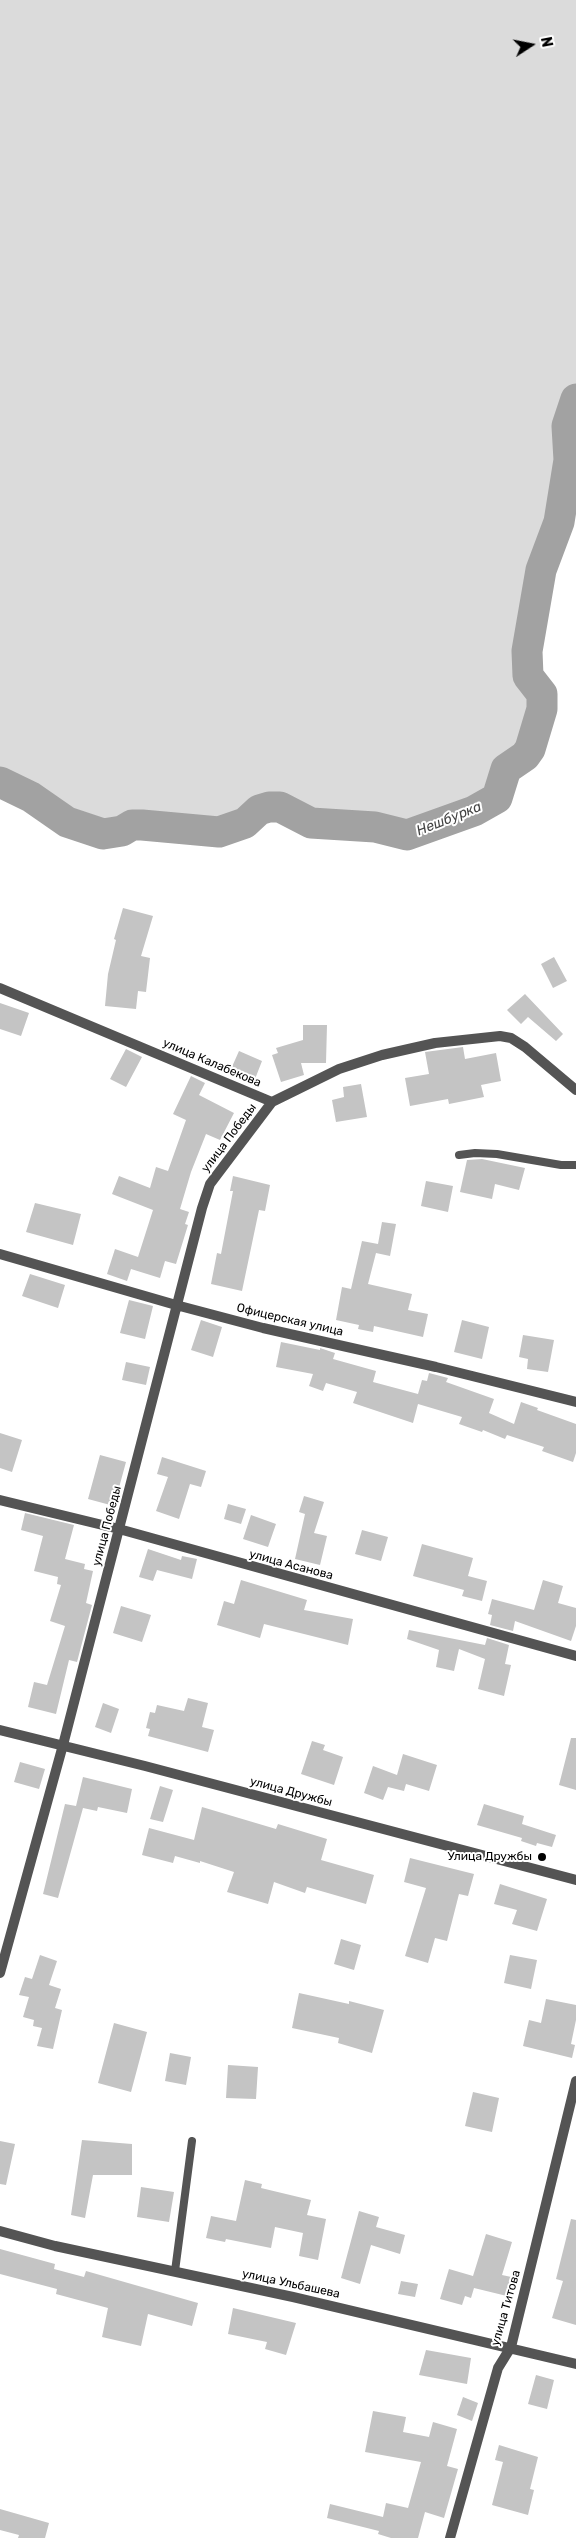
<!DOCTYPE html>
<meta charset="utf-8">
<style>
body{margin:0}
#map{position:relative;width:576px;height:2538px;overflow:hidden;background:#fff;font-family:Rubik,sans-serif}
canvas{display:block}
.north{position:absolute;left:506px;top:20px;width:50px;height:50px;-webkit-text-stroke:4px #fff;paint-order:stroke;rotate:79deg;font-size:14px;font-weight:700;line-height:20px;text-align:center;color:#000}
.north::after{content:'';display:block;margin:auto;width:18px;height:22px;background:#000;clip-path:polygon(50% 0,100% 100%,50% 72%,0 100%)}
</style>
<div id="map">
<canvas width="576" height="2538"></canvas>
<div class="north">N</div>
</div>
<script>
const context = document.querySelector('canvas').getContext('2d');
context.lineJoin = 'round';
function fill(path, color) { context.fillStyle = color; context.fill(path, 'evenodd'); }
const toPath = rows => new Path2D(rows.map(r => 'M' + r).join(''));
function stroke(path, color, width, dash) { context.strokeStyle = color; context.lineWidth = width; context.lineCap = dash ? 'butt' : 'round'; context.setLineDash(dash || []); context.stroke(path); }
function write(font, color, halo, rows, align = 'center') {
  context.font = font + ' Rubik,sans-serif'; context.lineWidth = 4; context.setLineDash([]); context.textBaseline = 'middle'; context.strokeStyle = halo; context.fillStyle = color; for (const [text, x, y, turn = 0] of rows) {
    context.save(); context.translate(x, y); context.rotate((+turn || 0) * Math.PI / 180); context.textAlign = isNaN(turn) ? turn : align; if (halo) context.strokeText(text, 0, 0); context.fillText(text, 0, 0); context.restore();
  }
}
fill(toPath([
 [0,0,576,0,576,399,567,426,569,460,559,522,541,570,527,651,528,676,542,694,542,709,530,749,525,756,506,769,497,798,488,804,407,835,375,827,311,823,280,807,269,807,259,810,245,823,219,832,142,825,132,825,122,831,103,834,67,822,31,797,0,782]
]), '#dbdbdb');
stroke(toPath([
 [0,782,31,797,67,822,103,834,122,831,132,825,142,825,219,832,245,823,259,810,269,807,280,807,311,823,375,827,407,835,474,811,497,798,506,769,525,756,530,749,542,709,542,694,528,676,527,651,541,570,559,522,569,460,567,426,576,399]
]), '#a2a2a2', 31);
fill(toPath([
 [123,908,153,916,141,956,150,958,146,992,138,991,136,1009,105,1006,108,974,116,940,114,939],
 [554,957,567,981,553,988,541,964],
 [525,994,563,1034,556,1041,528,1017,521,1024,507,1010],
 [0,1003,29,1013,21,1036,0,1029],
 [303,1025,327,1025,326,1063,301,1063,304,1075,281,1082,272,1055,278,1053,276,1048,303,1040],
 [463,1047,465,1059,496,1053,501,1081,481,1085,484,1097,449,1104,448,1099,410,1106,405,1078,429,1074,425,1052],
 [126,1049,142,1057,126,1087,110,1079],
 [239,1051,262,1061,255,1079,231,1069],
 [191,1076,205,1083,199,1095,234,1113,220,1140,206,1134,191,1172,180,1209,189,1212,185,1224,188,1225,176,1264,165,1261,160,1278,131,1269,127,1281,107,1274,115,1249,138,1257,153,1210,112,1194,119,1176,150,1188,156,1167,168,1171,186,1120,173,1114],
 [361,1084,367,1117,336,1122,332,1100,344,1097,343,1087],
 [482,1159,525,1168,519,1190,495,1184,492,1199,460,1192,467,1160],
 [233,1176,270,1185,265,1211,259,1210,242,1291,211,1284,217,1253,221,1254,233,1191,230,1191],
 [426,1181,453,1186,448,1212,421,1206],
 [35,1203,81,1214,73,1245,26,1232],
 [382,1222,396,1224,390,1256,376,1253,368,1284,412,1294,408,1310,428,1314,423,1337,374,1326,373,1332,358,1329,359,1325,336,1320,342,1287,351,1289,362,1241,378,1244],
 [30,1274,65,1285,58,1308,22,1296],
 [129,1300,153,1306,145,1339,120,1333],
 [201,1320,222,1327,213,1357,191,1350],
 [462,1320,489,1327,482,1359,454,1352],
 [523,1335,554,1340,548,1372,527,1369,528,1359,519,1357],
 [281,1342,320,1350,320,1348,335,1353,333,1359,376,1371,373,1382,418,1394,422,1380,427,1381,429,1373,448,1378,446,1382,494,1399,489,1413,514,1424,521,1402,538,1408,537,1410,576,1424,576,1453,573,1462,542,1451,544,1447,507,1435,505,1439,483,1430,482,1432,459,1424,462,1417,418,1404,413,1423,353,1403,357,1392,326,1383,323,1391,309,1386,313,1374,276,1367],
 [126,1362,150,1367,146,1385,122,1380],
 [0,1433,22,1440,12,1472,0,1468],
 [100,1455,126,1462,114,1506,88,1499],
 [162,1457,206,1471,201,1487,190,1484,179,1519,156,1511,168,1477,157,1474],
 [304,1496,324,1502,314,1533,327,1536,320,1565,295,1559,305,1514,299,1512],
 [228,1504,246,1509,241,1524,224,1519],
 [25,1513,74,1525,65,1559,85,1564,84,1569,93,1571,86,1603,92,1605,77,1662,69,1660,56,1714,28,1707,34,1682,47,1685,65,1626,50,1621,61,1585,57,1584,58,1577,34,1571,43,1536,21,1530],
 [251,1515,276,1524,268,1547,243,1539],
 [362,1530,388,1537,381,1561,355,1554],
 [422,1544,473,1558,468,1576,487,1581,482,1601,462,1596,464,1590,413,1576],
 [148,1549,181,1560,182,1556,197,1559,192,1579,157,1570,153,1581,139,1577],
 [241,1580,307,1600,304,1610,353,1619,348,1645,264,1624,260,1638,217,1625,224,1601,234,1604],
 [543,1580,563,1586,558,1603,576,1608,576,1626,571,1641,515,1621,513,1631,490,1625,492,1615,488,1614,492,1599,534,1610],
 [121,1606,151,1615,142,1642,113,1633],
 [409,1630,485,1645,487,1638,509,1645,505,1664,511,1665,504,1696,478,1689,485,1659,459,1649,454,1671,436,1667,439,1650,407,1639],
 [188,1698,208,1703,202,1727,214,1730,208,1752,148,1736,150,1729,146,1728,150,1712,155,1713,157,1705,184,1711],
 [103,1703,119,1709,111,1733,95,1727],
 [571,1738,576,1738,576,1790,559,1785],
 [312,1741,325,1745,323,1750,343,1757,334,1785,301,1774],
 [403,1754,437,1765,429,1791,406,1784,404,1791,388,1787,383,1800,364,1793,373,1766,397,1775],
 [20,1762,45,1769,39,1789,14,1782],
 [83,1777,132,1789,127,1813,98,1807,97,1811,83,1808,58,1898,43,1894,65,1804,76,1806],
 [160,1786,173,1790,163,1822,150,1819],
 [484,1804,524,1816,522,1824,556,1835,552,1847,537,1843,536,1846,521,1841,522,1838,477,1825],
 [202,1807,276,1829,278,1824,327,1839,321,1860,374,1875,366,1904,307,1887,305,1893,274,1882,268,1904,227,1892,234,1872,200,1861,200,1863,175,1856,173,1863,142,1855,149,1828,194,1840],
 [410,1858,474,1874,468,1896,459,1894,447,1941,435,1938,428,1963,405,1956,426,1888,404,1882],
 [500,1884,547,1899,537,1931,512,1924,517,1910,494,1904],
 [341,1939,361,1945,354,1970,334,1964],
 [40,1955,57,1961,49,1985,61,1989,55,2008,62,2010,53,2049,37,2046,42,2028,33,2026,34,2020,23,2017,29,1997,19,1995,25,1977,32,1979],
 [510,1955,537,1960,531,1989,504,1983],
 [299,1993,349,2004,349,2001,384,2010,372,2053,338,2043,339,2038,292,2028],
 [546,1999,576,2005,576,2020,571,2044,575,2045,572,2058,523,2046,529,2020,541,2023],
 [114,2023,147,2032,131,2092,98,2083],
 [170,2053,191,2057,186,2085,165,2081],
 [228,2065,258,2067,256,2099,226,2098],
 [473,2092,499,2098,492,2132,465,2126],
 [82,2140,132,2144,132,2175,93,2175,85,2218,71,2215],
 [0,2141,15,2144,6,2185,0,2184],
 [245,2180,262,2184,261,2188,311,2200,307,2215,326,2219,318,2260,299,2256,303,2233,275,2227,271,2248,226,2239,225,2242,206,2238,211,2216,236,2221],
 [141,2187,174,2192,169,2222,137,2217],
 [359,2211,379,2217,376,2227,405,2235,400,2254,371,2245,360,2284,341,2278],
 [571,2219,576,2220,576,2325,552,2318,563,2281,556,2279],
 [486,2234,512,2242,502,2275,516,2278,511,2297,474,2288,471,2298,465,2296,462,2305,440,2299,449,2269,473,2276],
 [0,2249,55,2264,54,2269,84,2277,86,2271,198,2303,192,2326,148,2314,141,2346,102,2337,108,2308,56,2294,57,2289,0,2274],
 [401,2281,418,2284,415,2297,398,2294],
 [233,2308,296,2323,286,2355,265,2349,267,2342,228,2334],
 [426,2350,471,2358,467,2384,419,2375],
 [536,2375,554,2380,547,2409,528,2404],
 [463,2397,478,2403,472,2421,457,2415],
 [373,2411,406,2417,403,2432,429,2437,433,2422,457,2429,447,2466,458,2469,444,2518,425,2512,418,2538,391,2538,378,2534,379,2531,327,2518,330,2504,383,2517,386,2503,408,2508,421,2462,365,2452],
 [499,2445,538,2457,530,2489,534,2490,528,2515,492,2505,503,2462,495,2460],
 [0,2509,49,2523,45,2538,18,2538,19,2535,0,2530]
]), '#c4c4c4');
stroke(toPath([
 [459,1155,475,1153,497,1154,561,1165,576,1165],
 [175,2271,192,2141]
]), '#545454', 8);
stroke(toPath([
 [0,988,272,1102,339,1069,382,1055,435,1043,500,1036,511,1038,525,1047,576,1090],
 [0,1254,176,1305,263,1328,436,1367,576,1402],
 [0,1500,119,1529,576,1656],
 [0,1730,145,1766,576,1880],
 [0,1973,63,1745,202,1208,210,1184,272,1102],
 [0,2231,55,2246,293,2297,576,2364],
 [450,2538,498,2368,511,2347,576,2081]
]), '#545454', 10);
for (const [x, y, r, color] of [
 [542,1857,5,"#000"]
]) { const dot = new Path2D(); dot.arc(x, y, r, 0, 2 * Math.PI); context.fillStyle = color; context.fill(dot); stroke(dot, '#fff', 2); }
write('12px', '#000', '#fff', [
 ["улица Калабекова",212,1063,23],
 ["улица Победы",229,1138,-53],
 ["Офицерская улица",290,1320,13],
 ["улица Победы",107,1526,-75],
 ["улица Асанова",291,1565,15],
 ["улица Дружбы",291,1792,15],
 ["улица Ульбашева",291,2284,12],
 ["улица Титова",506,2308,-74]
]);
write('12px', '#000', '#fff', [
 ["Улица Дружбы",532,1857]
], 'right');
write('italic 14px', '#434343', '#fff', [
 ["Нешбурка",449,819,-22]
]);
</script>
